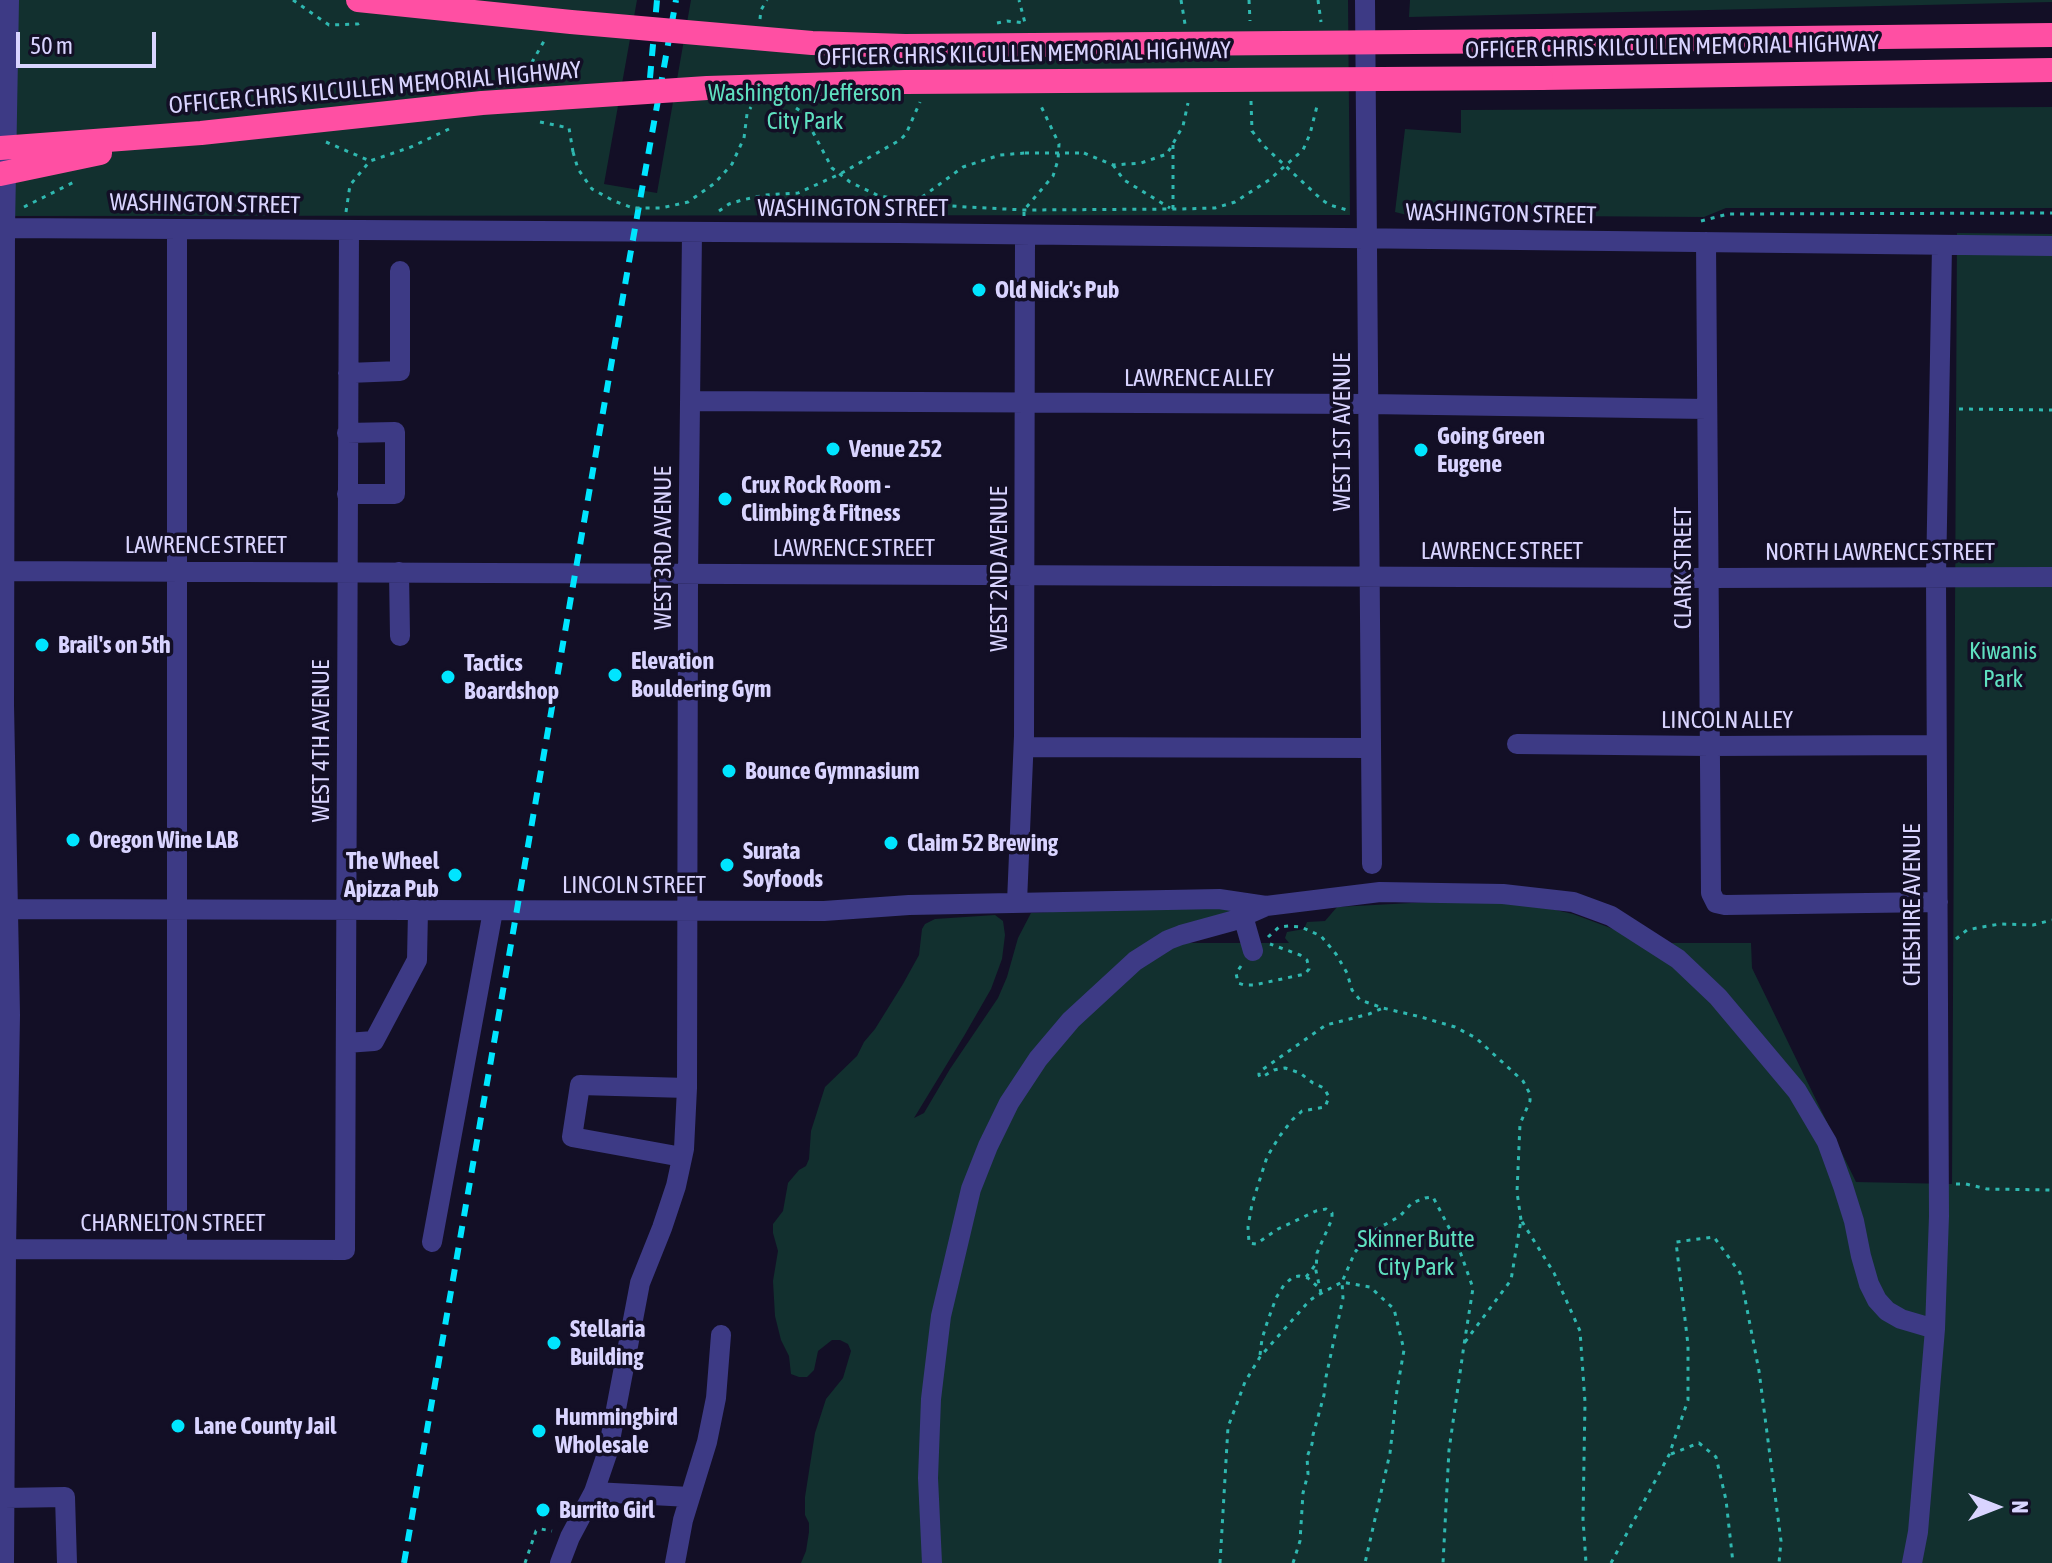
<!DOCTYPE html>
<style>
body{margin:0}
#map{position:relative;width:2052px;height:1563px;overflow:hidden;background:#130f26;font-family:"Asap Condensed",sans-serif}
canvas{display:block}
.north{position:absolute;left:1956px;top:1467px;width:80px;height:80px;-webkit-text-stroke:6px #130f26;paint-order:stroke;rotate:90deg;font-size:22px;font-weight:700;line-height:32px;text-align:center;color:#d9d4ff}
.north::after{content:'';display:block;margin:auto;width:28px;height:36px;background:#d9d4ff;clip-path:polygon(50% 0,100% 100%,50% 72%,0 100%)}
.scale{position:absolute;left:16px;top:32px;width:140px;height:36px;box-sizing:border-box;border:4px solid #d9d4ff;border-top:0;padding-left:10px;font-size:24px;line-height:28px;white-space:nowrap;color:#d9d4ff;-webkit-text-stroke:6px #130f26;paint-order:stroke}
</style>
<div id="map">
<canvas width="2052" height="1563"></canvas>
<div class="north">N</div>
<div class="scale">50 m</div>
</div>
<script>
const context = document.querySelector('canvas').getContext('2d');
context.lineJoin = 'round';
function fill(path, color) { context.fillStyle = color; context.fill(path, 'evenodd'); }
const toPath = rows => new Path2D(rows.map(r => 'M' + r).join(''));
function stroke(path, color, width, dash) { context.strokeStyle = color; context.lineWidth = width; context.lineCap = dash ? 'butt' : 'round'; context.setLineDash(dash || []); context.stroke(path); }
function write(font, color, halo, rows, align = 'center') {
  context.font = font + ' "Asap Condensed",sans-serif'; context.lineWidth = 7; context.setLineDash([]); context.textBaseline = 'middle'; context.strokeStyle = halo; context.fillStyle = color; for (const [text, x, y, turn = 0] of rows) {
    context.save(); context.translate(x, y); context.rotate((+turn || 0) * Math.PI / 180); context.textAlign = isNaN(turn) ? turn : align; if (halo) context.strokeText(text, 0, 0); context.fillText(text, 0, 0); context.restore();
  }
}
fill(toPath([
 [0,0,637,0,604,184,657,193,691,0,1348,0,1350,215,0,216],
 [1410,0,2052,0,2052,2,1409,17],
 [2052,107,2052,208,1726,208,1704,217,1407,215,1395,212,1405,129,1461,133,1461,110],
 [1957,233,2052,234,2052,1563,801,1563,806,1551,809,1532,809,1523,805,1515,805,1497,815,1433,826,1399,843,1378,851,1351,848,1344,840,1340,832,1340,818,1351,814,1370,807,1377,799,1377,791,1374,789,1356,781,1340,775,1316,773,1281,778,1251,773,1233,773,1224,783,1211,788,1183,799,1170,806,1166,809,1159,811,1131,825,1087,857,1056,864,1042,875,1029,903,984,919,955,922,929,925,924,935,919,995,915,1003,921,1005,935,1002,959,991,989,964,1036,914,1118,924,1113,950,1069,998,998,1007,977,1018,938,1031,913,1198,905,1230,909,1229,917,1149,943,1289,943,1285,938,1287,932,1304,929,1307,922,1325,921,1337,907,1448,901,1526,903,1573,914,1624,933,1636,943,1751,943,1752,968,1856,1182,1952,1184]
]), '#12302f');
stroke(toPath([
 [293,0,329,25,358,24,360,23],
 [1181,0,1185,24],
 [1249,0,1250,21],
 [1318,0,1321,22],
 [760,19,761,10,767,0],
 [997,23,1007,21,1025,23,1019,0],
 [522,80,544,41],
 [1251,101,1252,131,1264,146,1322,200,1330,205,1347,210],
 [796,108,803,113,808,123,832,168,850,182,877,195,914,203,966,207,1024,210,1181,209,1215,208,1235,202,1269,180,1303,150,1310,134,1318,102],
 [217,109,236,99,282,102],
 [540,122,569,128,573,152],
 [744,138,747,114,751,107],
 [326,142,370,161],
 [1173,145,1173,209],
 [1084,153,1113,165,1141,163,1167,154,1183,126,1188,103],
 [1113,165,1124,180,1170,208],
 [914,203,963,167,1000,155,1025,153],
 [24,207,74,182],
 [719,211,729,204,742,200,765,195,798,193,840,174,900,140,906,134,920,102],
 [346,212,350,185,370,161,411,147,449,129],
 [1024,216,1024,210,1053,176,1058,160,1059,144,1040,104],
 [1701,221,1728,214,2052,213],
 [1959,409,2052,410],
 [1268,937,1279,927,1289,926,1301,927,1321,936,1336,954,1347,973,1352,990,1360,1000,1383,1008,1421,1017,1455,1027,1476,1038,1523,1081,1530,1094,1530,1101,1520,1124,1517,1192,1521,1220],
 [1956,939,1967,930,1982,927,2000,924,2033,925,2052,920],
 [1241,966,1236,973,1238,983,1244,985,1254,985,1305,974,1309,969,1307,960,1300,955,1270,944],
 [1956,1184,1966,1184,1987,1189,2052,1190],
 [1306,1277,1316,1264],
 [1321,1293,1316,1271,1317,1253,1332,1219,1332,1213,1326,1209,1316,1211,1278,1229,1256,1244,1249,1243,1248,1227,1252,1204,1267,1157,1279,1137,1292,1120,1302,1111,1325,1107,1329,1097,1324,1088,1313,1083,1300,1073,1285,1068,1274,1070,1262,1077,1260,1077,1259,1075,1259,1072,1326,1025,1369,1014,1383,1008],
 [1465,1342,1511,1280,1521,1220,1554,1273,1580,1331,1585,1402,1583,1519,1586,1563],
 [1260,1355,1262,1339,1267,1323,1276,1298,1284,1285,1293,1277,1299,1276,1308,1278,1318,1287],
 [1671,1454,1699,1443,1716,1457,1726,1500,1733,1563],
 [525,1563,536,1531,541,1529,552,1531],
 [1220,1563,1228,1427,1245,1382,1260,1357,1309,1301,1316,1296,1342,1282,1370,1287,1394,1309,1404,1350,1397,1390,1390,1453,1365,1563],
 [1293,1563,1300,1541,1303,1493,1308,1474,1307,1457,1312,1444,1313,1435,1324,1395,1326,1377,1343,1298,1342,1282,1355,1252,1372,1232,1400,1216,1412,1203,1425,1198,1433,1197,1457,1243,1473,1288,1464,1345,1449,1450,1443,1563],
 [1611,1563,1669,1455,1688,1400,1688,1345,1676,1242,1714,1237,1740,1273,1759,1371,1781,1541,1779,1563]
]), '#2fb8b0', 3, [4, 6]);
stroke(toPath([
 [1365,0,1372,864],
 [0,228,898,233,2052,246],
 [177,230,177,1249],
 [1706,242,1711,893,1716,903,1725,905,1938,902],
 [348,373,400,371,400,271],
 [690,401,1368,404,1707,409],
 [347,494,395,494,395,432,347,433],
 [0,571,1709,578,2052,577],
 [399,572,400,636],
 [1517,744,1710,746,1936,745],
 [1024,747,1370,748],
 [1017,902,1024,736,1025,236],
 [0,909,824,911,909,905,1219,899,1266,906],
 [1243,916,1253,951],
 [346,1043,374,1041,417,960,418,911],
 [682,1157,572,1137,580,1085,687,1088],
 [432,1242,493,911],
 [0,1249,345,1250,349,231],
 [594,1492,690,1497],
 [5,1498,65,1497,67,1563],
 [4,1563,6,1249,10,1015,4,705,5,228,9,0],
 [560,1563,570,1537,594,1492,608,1451,640,1283,662,1228,676,1186,684,1149,687,1088,688,574,692,233],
 [675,1563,683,1520,707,1442,716,1398,721,1335],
 [932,1563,928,1478,931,1399,941,1316,971,1189,988,1146,1009,1103,1038,1059,1071,1020,1135,961,1168,940,1181,935,1232,921,1266,906,1380,892,1503,894,1573,902,1611,916,1678,959,1718,997,1797,1091,1827,1142,1843,1186,1854,1221,1861,1256,1869,1284,1877,1300,1887,1311,1901,1319,1935,1329],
 [1912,1563,1918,1532,1935,1329,1939,1216,1936,577,1942,246]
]), '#3d3a85', 20);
stroke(toPath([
 [1541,41,2052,35],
 [1541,78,2052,70]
]), '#ff4fa3', 24);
stroke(toPath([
 [650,78,657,0],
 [404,1563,630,256,676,0]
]), '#00e5ff', 6, [12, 10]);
stroke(toPath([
 [573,152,578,169,592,189,614,201,633,208,661,208,688,202,715,183,732,164,744,138],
 [1025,153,1084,153]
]), '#2fb8b0', 3, [4, 6]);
stroke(toPath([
 [358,0,571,22,812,43,905,46,1541,41],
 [0,148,201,133,482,103,707,88,905,82,1541,78],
 [0,174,100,153]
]), '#ff4fa3', 24);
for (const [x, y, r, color] of [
 [979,290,8,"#00e5ff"],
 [833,449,8,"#00e5ff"],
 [1421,450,8,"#00e5ff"],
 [725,499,8,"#00e5ff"],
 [42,645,8,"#00e5ff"],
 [615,675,8,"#00e5ff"],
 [448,677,8,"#00e5ff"],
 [729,771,8,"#00e5ff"],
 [73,840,8,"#00e5ff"],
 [891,843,8,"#00e5ff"],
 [727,865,8,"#00e5ff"],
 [455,875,8,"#00e5ff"],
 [554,1343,8,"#00e5ff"],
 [178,1426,8,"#00e5ff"],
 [539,1431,8,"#00e5ff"],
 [543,1510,8,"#00e5ff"]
]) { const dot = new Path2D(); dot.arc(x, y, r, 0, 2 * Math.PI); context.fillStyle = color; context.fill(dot); stroke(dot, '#130f26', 3); }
write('24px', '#d9d4ff', '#130f26', [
 ["OFFICER CHRIS KILCULLEN MEMORIAL HIGHWAY",1672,47,-1],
 ["OFFICER CHRIS KILCULLEN MEMORIAL HIGHWAY",1024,54,-1],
 ["OFFICER CHRIS KILCULLEN MEMORIAL HIGHWAY",375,88,-5],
 ["WASHINGTON STREET",205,204,1],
 ["WASHINGTON STREET",853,208],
 ["WASHINGTON STREET",1501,214,1],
 ["LAWRENCE ALLEY",1199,378],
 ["WEST 1ST AVENUE",1342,432,-90],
 ["LAWRENCE STREET",206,545],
 ["WEST 3RD AVENUE",663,548,-90],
 ["LAWRENCE STREET",854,548],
 ["LAWRENCE STREET",1502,551],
 ["NORTH LAWRENCE STREET",1880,552],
 ["CLARK STREET",1683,568,-90],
 ["WEST 2ND AVENUE",999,569,-90],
 ["LINCOLN ALLEY",1727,720],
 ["WEST 4TH AVENUE",321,741,-90],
 ["LINCOLN STREET",634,885],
 ["CHESHIRE AVENUE",1912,905,-90],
 ["CHARNELTON STREET",173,1223]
]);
write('24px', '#5fe0c0', '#130f26', [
 ["Washington/Jefferson",805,93],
 ["City Park",805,121],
 ["Kiwanis",2003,651],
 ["Park",2003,679],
 ["Skinner Butte",1416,1239],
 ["City Park",1416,1267]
]);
write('bold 24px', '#d9d4ff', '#130f26', [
 ["Old Nick's Pub",995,290],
 ["Going Green",1437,436],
 ["Eugene",1437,464],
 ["Venue 252",849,449],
 ["Crux Rock Room -",741,485],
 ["Climbing & Fitness",741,513],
 ["Brail's on 5th",58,645],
 ["Elevation",631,661],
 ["Bouldering Gym",631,689],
 ["Tactics",464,663],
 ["Boardshop",464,691],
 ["Bounce Gymnasium",745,771],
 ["Oregon Wine LAB",89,840],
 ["Claim 52 Brewing",907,843],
 ["Surata",743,851],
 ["Soyfoods",743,879],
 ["The Wheel",439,861,"right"],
 ["Apizza Pub",439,889,"right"],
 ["Stellaria",570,1329],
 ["Building",570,1357],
 ["Hummingbird",555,1417],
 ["Wholesale",555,1445],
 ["Lane County Jail",194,1426],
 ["Burrito Girl",559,1510]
], 'left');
</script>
